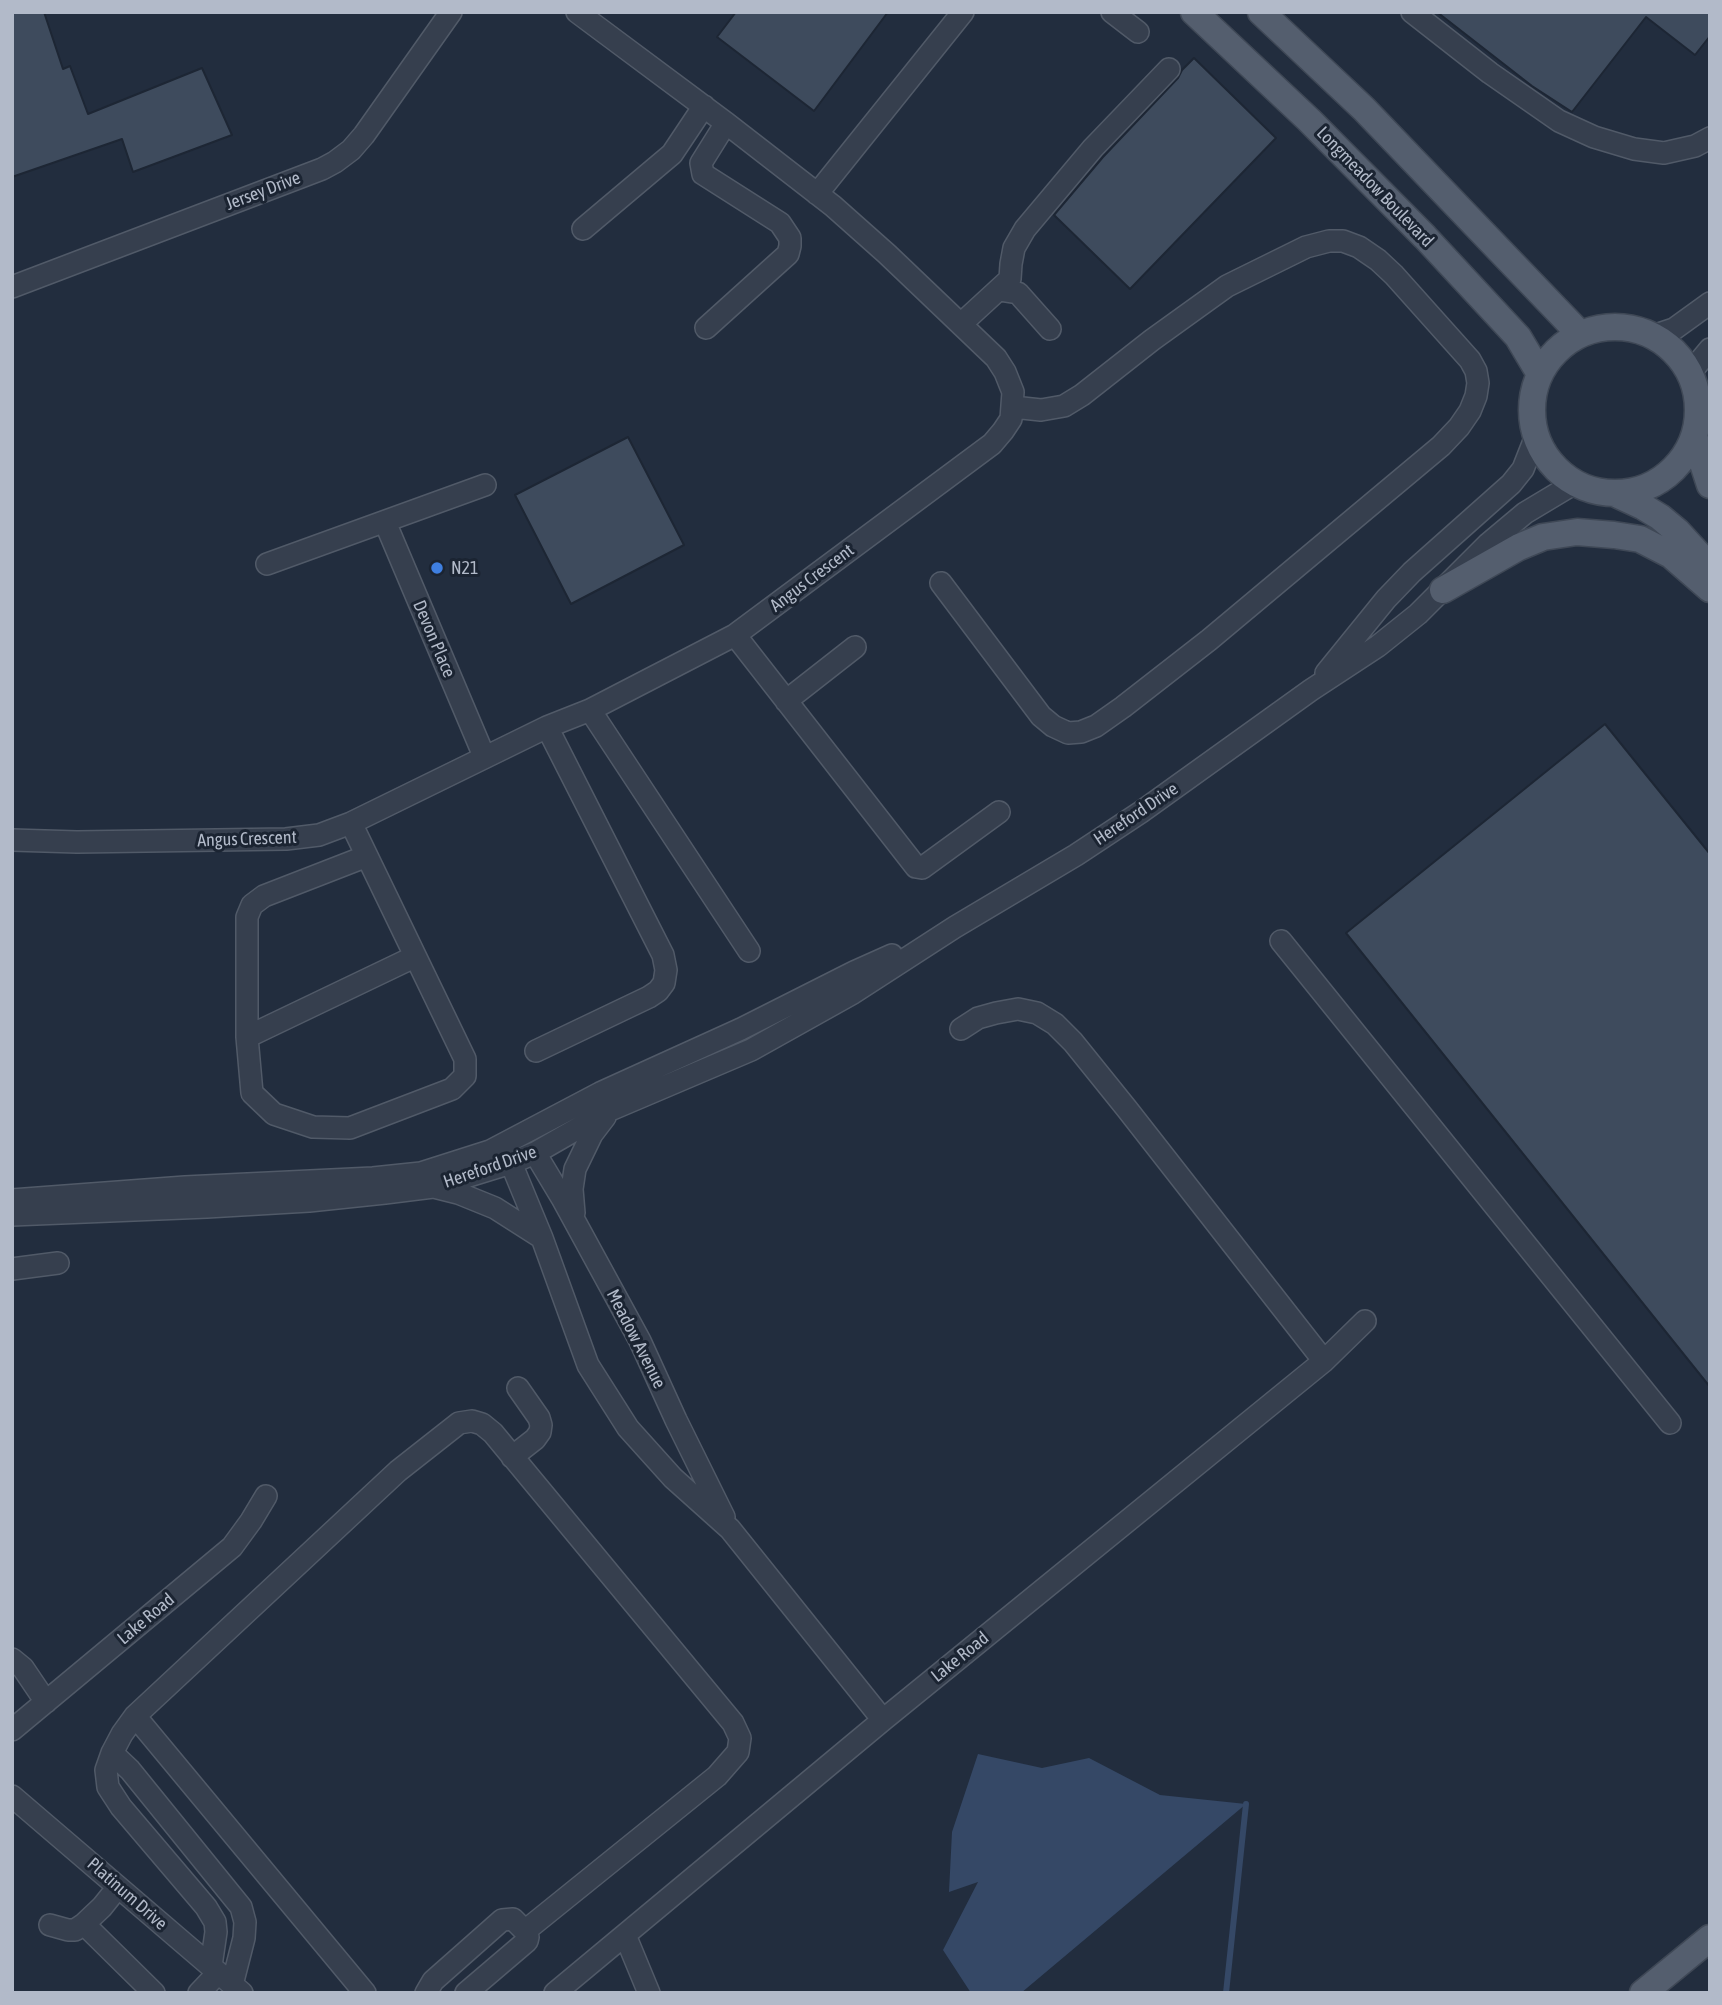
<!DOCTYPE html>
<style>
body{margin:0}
#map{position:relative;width:1722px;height:2005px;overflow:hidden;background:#222d3e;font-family:"Asap Condensed",sans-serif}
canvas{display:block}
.frame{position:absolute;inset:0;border:14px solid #b2bac9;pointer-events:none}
</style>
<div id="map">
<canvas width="1722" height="2005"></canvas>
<div class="frame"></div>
</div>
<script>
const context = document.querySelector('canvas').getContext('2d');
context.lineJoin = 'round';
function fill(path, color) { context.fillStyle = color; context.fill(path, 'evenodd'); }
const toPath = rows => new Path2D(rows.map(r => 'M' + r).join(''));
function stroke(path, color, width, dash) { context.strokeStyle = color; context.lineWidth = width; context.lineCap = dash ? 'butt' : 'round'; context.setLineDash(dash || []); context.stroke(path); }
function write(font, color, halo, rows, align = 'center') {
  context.font = font + ' "Asap Condensed",sans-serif'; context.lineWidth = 6; context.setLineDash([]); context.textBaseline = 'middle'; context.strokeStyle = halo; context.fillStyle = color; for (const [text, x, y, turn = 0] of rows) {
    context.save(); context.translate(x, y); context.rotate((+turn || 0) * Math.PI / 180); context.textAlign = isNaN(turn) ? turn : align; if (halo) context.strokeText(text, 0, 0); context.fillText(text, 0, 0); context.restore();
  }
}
fill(toPath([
 [978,1754,1042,1768,1089,1758,1160,1795,1246,1804,1021,1993,971,1993,943,1950,978,1882,949,1892,952,1832]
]), '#354866');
stroke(toPath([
 [1226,1993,1246,1804]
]), '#354866', 6);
const building = toPath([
 [12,12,44,12,63,69,70,66,88,114,202,68,232,135,133,172,122,139,12,177,12,12],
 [736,12,888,12,814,111,717,37,736,12],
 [1437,12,1710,12,1710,36,1695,55,1646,17,1572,112,1532,86,1437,12],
 [1194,58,1276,138,1130,289,1054,215,1103,157,1178,78,1182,70,1194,58],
 [628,437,684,545,571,604,515,495,628,437],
 [1605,724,1710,854,1710,1387,1346,933,1605,724]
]);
fill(building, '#3e4b5d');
stroke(building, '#1d2634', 2);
const minor = toPath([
 [1112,12,1138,32],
 [1412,12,1490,73,1559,121,1594,137,1634,149,1664,153,1695,146,1710,138],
 [817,194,963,12],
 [583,229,672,154,704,106],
 [12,287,322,169,335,162,351,150,364,135,451,12],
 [999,290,1018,293,1050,329],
 [961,324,1010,279,1011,264,1014,248,1025,229,1093,148,1169,69],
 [706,328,788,254,790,246,790,238,780,223,703,174,701,163,726,123],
 [1653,336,1674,329,1710,303],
 [1690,373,1710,349],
 [385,522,484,756],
 [267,564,485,485],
 [941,583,1041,716,1053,726,1068,733,1081,732,1096,726,1123,707,1209,640,1441,446,1459,427,1470,411,1476,396,1478,383,1476,371,1470,360,1394,275,1378,260,1359,247,1343,241,1329,241,1306,247,1227,286,1152,340,1082,395,1064,406,1041,410,1013,407],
 [735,635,916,867,922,868,999,812],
 [1326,673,1386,599,1412,572,1511,484,1523,469,1536,436],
 [786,701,855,647],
 [590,710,749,951],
 [351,823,465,1059,465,1076,452,1089,350,1128,313,1127,274,1114,252,1093,247,1037,247,917,252,905,264,896,367,856],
 [12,840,77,842,286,839,319,835,351,823,547,727,590,710,735,635,992,444,1003,431,1011,419,1013,392,1005,372,996,358,887,254,833,206,726,123,577,12],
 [1281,941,1670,1423],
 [961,1029,978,1018,996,1013,1018,1009,1037,1013,1055,1024,1073,1042,1127,1109,1324,1361],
 [247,1037,414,957],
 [536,1051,649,997,658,991,664,983,666,970,663,955,547,727],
 [535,1153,562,1198,640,1341,676,1420,724,1517],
 [511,1163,542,1238,588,1365,628,1428,673,1478,730,1529,883,1720],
 [434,1187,458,1193,495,1208,542,1238],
 [12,1200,185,1187,373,1178,421,1173,490,1151,600,1093,741,1029,854,972,892,955],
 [574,1213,572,1189,575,1169,592,1134,605,1117],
 [12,1215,207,1207,309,1201,385,1193,433,1187,511,1163,535,1153,610,1110,751,1050,853,993,955,927,1076,855,1141,812,1311,690,1378,646,1418,614,1488,544,1525,513,1575,483],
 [12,1269,58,1263],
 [512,1457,535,1439,540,1432,541,1425,539,1418,518,1388],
 [12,1659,23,1668,46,1702],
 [135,1716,365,1993],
 [12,1730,232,1547,251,1521,266,1496],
 [112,1753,130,1770,241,1907,245,1922,244,1938,232,1985],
 [12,1796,242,1993],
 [84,1924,154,1993],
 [50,1925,68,1930,75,1930,84,1924,102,1907,118,1887],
 [625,1935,649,1993],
 [211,1966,216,1932,215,1922,206,1907,121,1807,108,1787,106,1770,112,1753,122,1734,135,1716,398,1471,459,1423,472,1421,482,1424,493,1433,733,1723,740,1738,738,1752,717,1776,525,1931],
 [199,1993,218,1973],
 [426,1993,433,1981,502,1920,513,1919,525,1931,528,1937,527,1941,466,1993],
 [555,1993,883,1720,1324,1361,1365,1321]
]);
const major = toPath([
 [1194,12,1309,120,1425,237,1518,337,1540,374],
 [1261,12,1364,109,1580,334],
 '1532 410a83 83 0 1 1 166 0a83 83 0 1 1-166 0Z',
 [1694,436,1710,485],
 [1614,493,1642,506,1660,517,1678,532,1710,567],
 [1443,590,1519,547,1543,537,1577,532,1614,535,1640,539,1671,555,1710,589],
 [1643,1993,1710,1938]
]);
stroke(minor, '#515a68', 24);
stroke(major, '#3f4856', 29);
stroke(minor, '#363f4e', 21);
stroke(major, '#545e6e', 26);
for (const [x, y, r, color] of [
 [437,568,7,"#3f7fe0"]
]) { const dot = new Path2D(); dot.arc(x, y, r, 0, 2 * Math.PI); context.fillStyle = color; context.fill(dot); stroke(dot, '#1b2432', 2.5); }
write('18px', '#b2bac9', '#1b2432', [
 ["Longmeadow Boulevard",1375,187,46],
 ["Jersey Drive",263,191,-21],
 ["Angus Crescent",812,578,-37],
 ["Devon Place",434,639,67],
 ["Hereford Drive",1136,814,-34],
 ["Angus Crescent",247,839,-2],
 ["Hereford Drive",490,1167,-19],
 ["Meadow Avenue",636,1339,63],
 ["Lake Road",146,1619,-40],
 ["Lake Road",960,1657,-39],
 ["Platinum Drive",127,1894,41]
]);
write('18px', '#b2bac9', '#1b2432', [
 ["N21",451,568]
], 'left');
</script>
